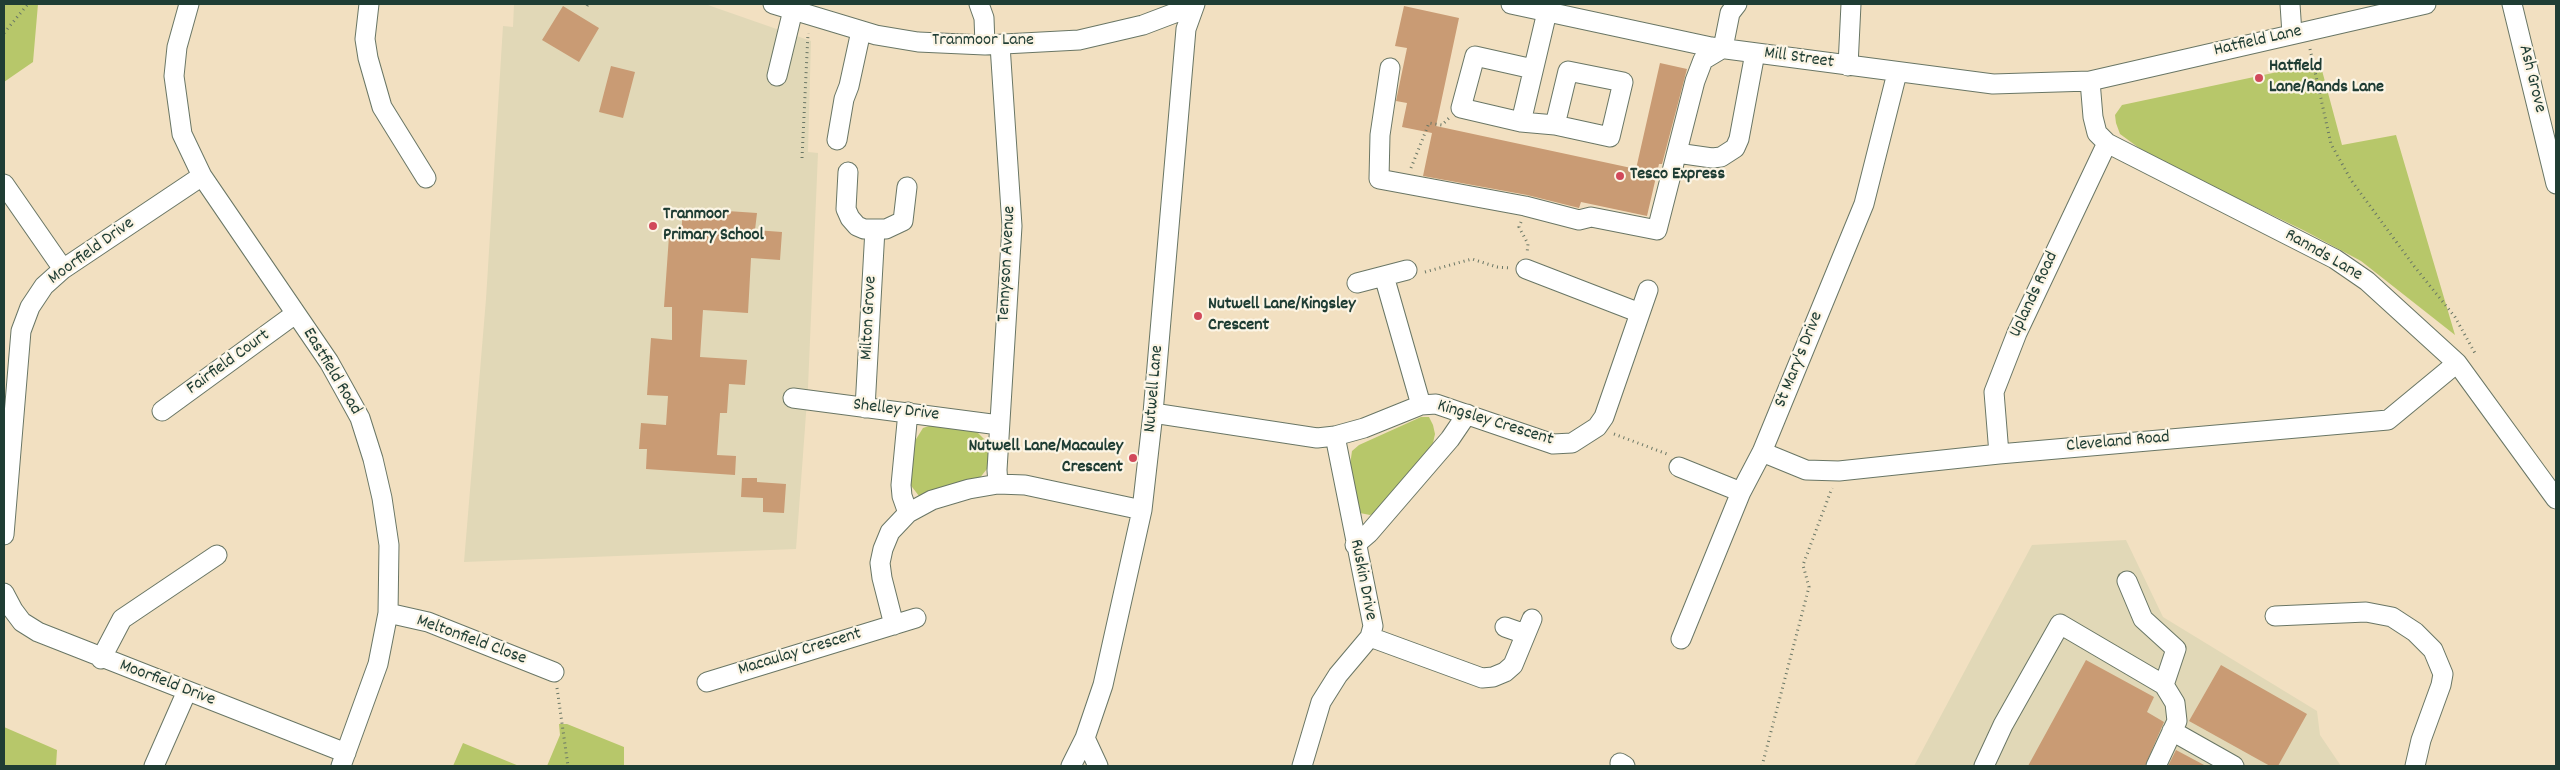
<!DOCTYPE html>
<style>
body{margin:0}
#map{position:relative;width:2560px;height:770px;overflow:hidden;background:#f2e0c1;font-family:Dekko,sans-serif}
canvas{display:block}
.frame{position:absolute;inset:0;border:5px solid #1f3d34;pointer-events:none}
</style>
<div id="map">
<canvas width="2560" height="770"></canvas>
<div class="frame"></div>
</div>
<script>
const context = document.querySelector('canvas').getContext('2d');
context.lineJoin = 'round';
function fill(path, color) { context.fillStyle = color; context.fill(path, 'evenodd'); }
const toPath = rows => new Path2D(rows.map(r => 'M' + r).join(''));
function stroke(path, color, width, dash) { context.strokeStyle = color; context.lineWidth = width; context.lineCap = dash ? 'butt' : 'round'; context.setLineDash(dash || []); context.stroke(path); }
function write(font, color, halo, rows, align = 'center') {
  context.font = font + ' Dekko,sans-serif'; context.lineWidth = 4.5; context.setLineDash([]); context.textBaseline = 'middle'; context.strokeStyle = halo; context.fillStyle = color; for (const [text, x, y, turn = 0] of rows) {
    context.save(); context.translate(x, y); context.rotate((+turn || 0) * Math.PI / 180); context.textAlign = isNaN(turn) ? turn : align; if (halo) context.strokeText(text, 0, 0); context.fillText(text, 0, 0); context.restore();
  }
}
fill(toPath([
 [514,4,705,4,811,41,808,152,818,153,808,387,796,549,464,562,486,299,503,26,513,27],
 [2126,540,2163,617,2317,711,2320,735,2341,766,1914,766,2032,545]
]), '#e1d8b7');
fill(toPath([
 [4,4,38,4,33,62,4,82],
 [2320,63,2342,145,2396,135,2455,335,2361,261,2305,231,2150,156,2120,134,2116,123,2115,115,2122,105],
 [1421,417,1429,417,1433,425,1435,434,1433,443,1378,512,1370,515,1360,513,1350,465,1352,451,1359,445],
 [932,425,977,432,985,440,991,454,990,465,979,479,919,496,909,483,913,444,923,428],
 [559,724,567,724,624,747,624,766,547,766,560,735],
 [4,727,57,750,56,766,4,766],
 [463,743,519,766,453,766]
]), '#b7c76a');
fill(toPath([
 [563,6,599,28,579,62,542,40],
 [1404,6,1459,18,1436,126,1636,169,1660,63,1687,69,1662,164,1659,164,1647,216,1581,202,1579,208,1527,195,1423,176,1432,133,1402,127,1407,103,1396,101,1407,48,1395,46],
 [611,66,635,72,623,118,599,112],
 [683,208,757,213,755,230,782,232,780,260,751,258,748,313,703,310,700,357,747,360,745,385,729,384,727,413,720,413,717,455,736,456,735,475,646,469,647,449,639,449,641,423,666,425,668,396,647,395,651,338,672,340,672,307,664,307,669,236,681,237],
 [742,478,757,478,757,482,786,484,784,513,763,512,763,498,741,497],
 [2086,660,2154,697,2147,712,2164,722,2145,766,2028,766],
 [2221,665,2307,714,2278,766,2270,766,2189,721],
 [2176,750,2206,766,2168,766]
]), '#c99b74');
const minor = toPath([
 [189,4,177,47,174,76,182,134,202,176,329,362,344,389,360,418,373,459,382,498,389,545,388,613,378,664,341,766],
 [369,4,365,39,368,58,382,107,426,178],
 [773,4,876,35,918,42,985,45,1079,40,1143,25,1193,6],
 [979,4,984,18,985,45],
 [1511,4,1711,47,1993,84,2090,81,2426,4],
 [2290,4,2292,34],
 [2512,4,2556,184],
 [1547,12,1521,122,1555,125,1610,137,1623,82,1568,71,1555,125],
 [1848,66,1851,4],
 [1390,68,1380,135,1379,179,1525,206,1579,220,1591,217,1657,230,1695,81,1703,60,1723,48,1730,13,1737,4],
 [777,76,793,10],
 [2090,81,2093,117,2097,133,2107,143,2335,259,2367,281,2457,363,2556,499],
 [1521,122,1461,108,1475,56,1533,69],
 [837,140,844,99,849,86,861,31],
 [1677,153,1712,158,1721,157,1735,148,1739,139,1755,53],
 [848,172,846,209,850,218,857,226,864,229,886,229,903,221,907,187],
 [4,184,63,269],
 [1526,269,1640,313],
 [1384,276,1421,405],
 [1357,283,1407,270],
 [793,398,999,425],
 [865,408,875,229],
 [162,411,295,314],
 [908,412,901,485,902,496,908,513],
 [1153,413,1317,438,1335,436,1364,428,1421,405,1436,404,1553,444,1572,443,1597,427,1604,417,1648,290],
 [1762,452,1806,470,1839,471,1999,454,2388,420,2457,363],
 [1999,454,1994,392,2017,333,2107,143],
 [1679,467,1741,492],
 [998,484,997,470,1012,226,1000,45],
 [4,535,21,331,30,307,44,286,63,269,202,176],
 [1355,545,1369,533,1450,439,1467,414],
 [2127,581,2143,619,2176,649,2164,685],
 [4,593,13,610,22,622,38,632,346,753],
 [388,613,428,622,554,672],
 [2275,616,2366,612,2392,617,2415,632,2433,650,2443,674,2441,685,2421,740,2415,766],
 [894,625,882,578,880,563,883,549,890,532,908,513,932,500,969,489,998,484,1025,485,1142,510],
 [1505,627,1525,634],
 [1370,637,1482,678,1493,677,1505,672,1513,665,1532,619],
 [1681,639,1741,492,1762,452,1864,204,1897,73],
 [101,659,122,619,217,555],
 [707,682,916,618],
 [2172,731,2234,766],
 [1085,738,1098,766],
 [1620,763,1625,766],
 [154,766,187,691],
 [1071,766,1085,738,1103,685,1142,510,1153,413,1186,29,1195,4],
 [1302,766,1321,702,1338,675,1370,637,1373,626,1335,436],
 [1984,766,2003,725,2060,624,2164,685,2175,703,2177,721,2156,766]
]);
stroke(minor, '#697665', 21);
stroke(toPath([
 [587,6,588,4],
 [4,33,28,4],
 [2310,49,2331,144,2351,180,2414,266,2455,317,2476,355],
 [802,158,808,33],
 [1411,168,1429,123,1442,125,1449,118],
 [1521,222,1519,227,1528,244,1527,253],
 [1425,272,1472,259,1497,267,1510,268],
 [1614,434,1667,454],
 [557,688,568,766],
 [1762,766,1809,587,1803,565,1832,488]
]), '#697665', 3, [1, 4]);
stroke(minor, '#fff', 19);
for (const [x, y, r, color] of [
 [2259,78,5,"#d1495b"],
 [1620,176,5,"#d1495b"],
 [653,226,5,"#d1495b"],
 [1198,316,5,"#d1495b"],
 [1133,458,5,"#d1495b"]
]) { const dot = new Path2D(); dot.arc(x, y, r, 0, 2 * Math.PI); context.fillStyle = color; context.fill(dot); stroke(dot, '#fcf5e5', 2); }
write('18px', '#1f3d34', '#fcf5e5', [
 ["Tranmoor Lane",983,42],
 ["Hatfield Lane",2258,42,-13],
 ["Mill Street",1799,59,8],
 ["Ash Grove",2531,79,76],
 ["Moorfield Drive",92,252,-36],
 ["Rannds Lane",2323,256,30],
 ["Tennyson Avenue",1008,264,-87],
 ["Uplands Road",2035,295,-65],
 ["Milton Grove",870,318,-87],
 ["St Mary's Drive",1800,360,-68],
 ["Fairfield Court",229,363,-36],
 ["Eastfield Road",331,372,59],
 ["Nutwell Lane",1155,389,-85],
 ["Shelley Drive",896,411,7],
 ["Kingsley Crescent",1495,424,17],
 ["Cleveland Road",2118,443,-5],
 ["Ruskin Drive",1362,580,79],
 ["Meltonfield Close",471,641,20],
 ["Macaulay Crescent",800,653,-17],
 ["Moorfield Drive",167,684,21]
]);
write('bold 18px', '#1f3d34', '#fcf5e5', [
 ["Hatfield",2269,68],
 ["Lane/Rands Lane",2269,89],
 ["Tesco Express",1630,176],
 ["Tranmoor",663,216],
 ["Primary School",663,237],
 ["Nutwell Lane/Kingsley",1208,306],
 ["Crescent",1208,327],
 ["Nutwell Lane/Macauley",1123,448,"right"],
 ["Crescent",1123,469,"right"]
], 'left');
</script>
